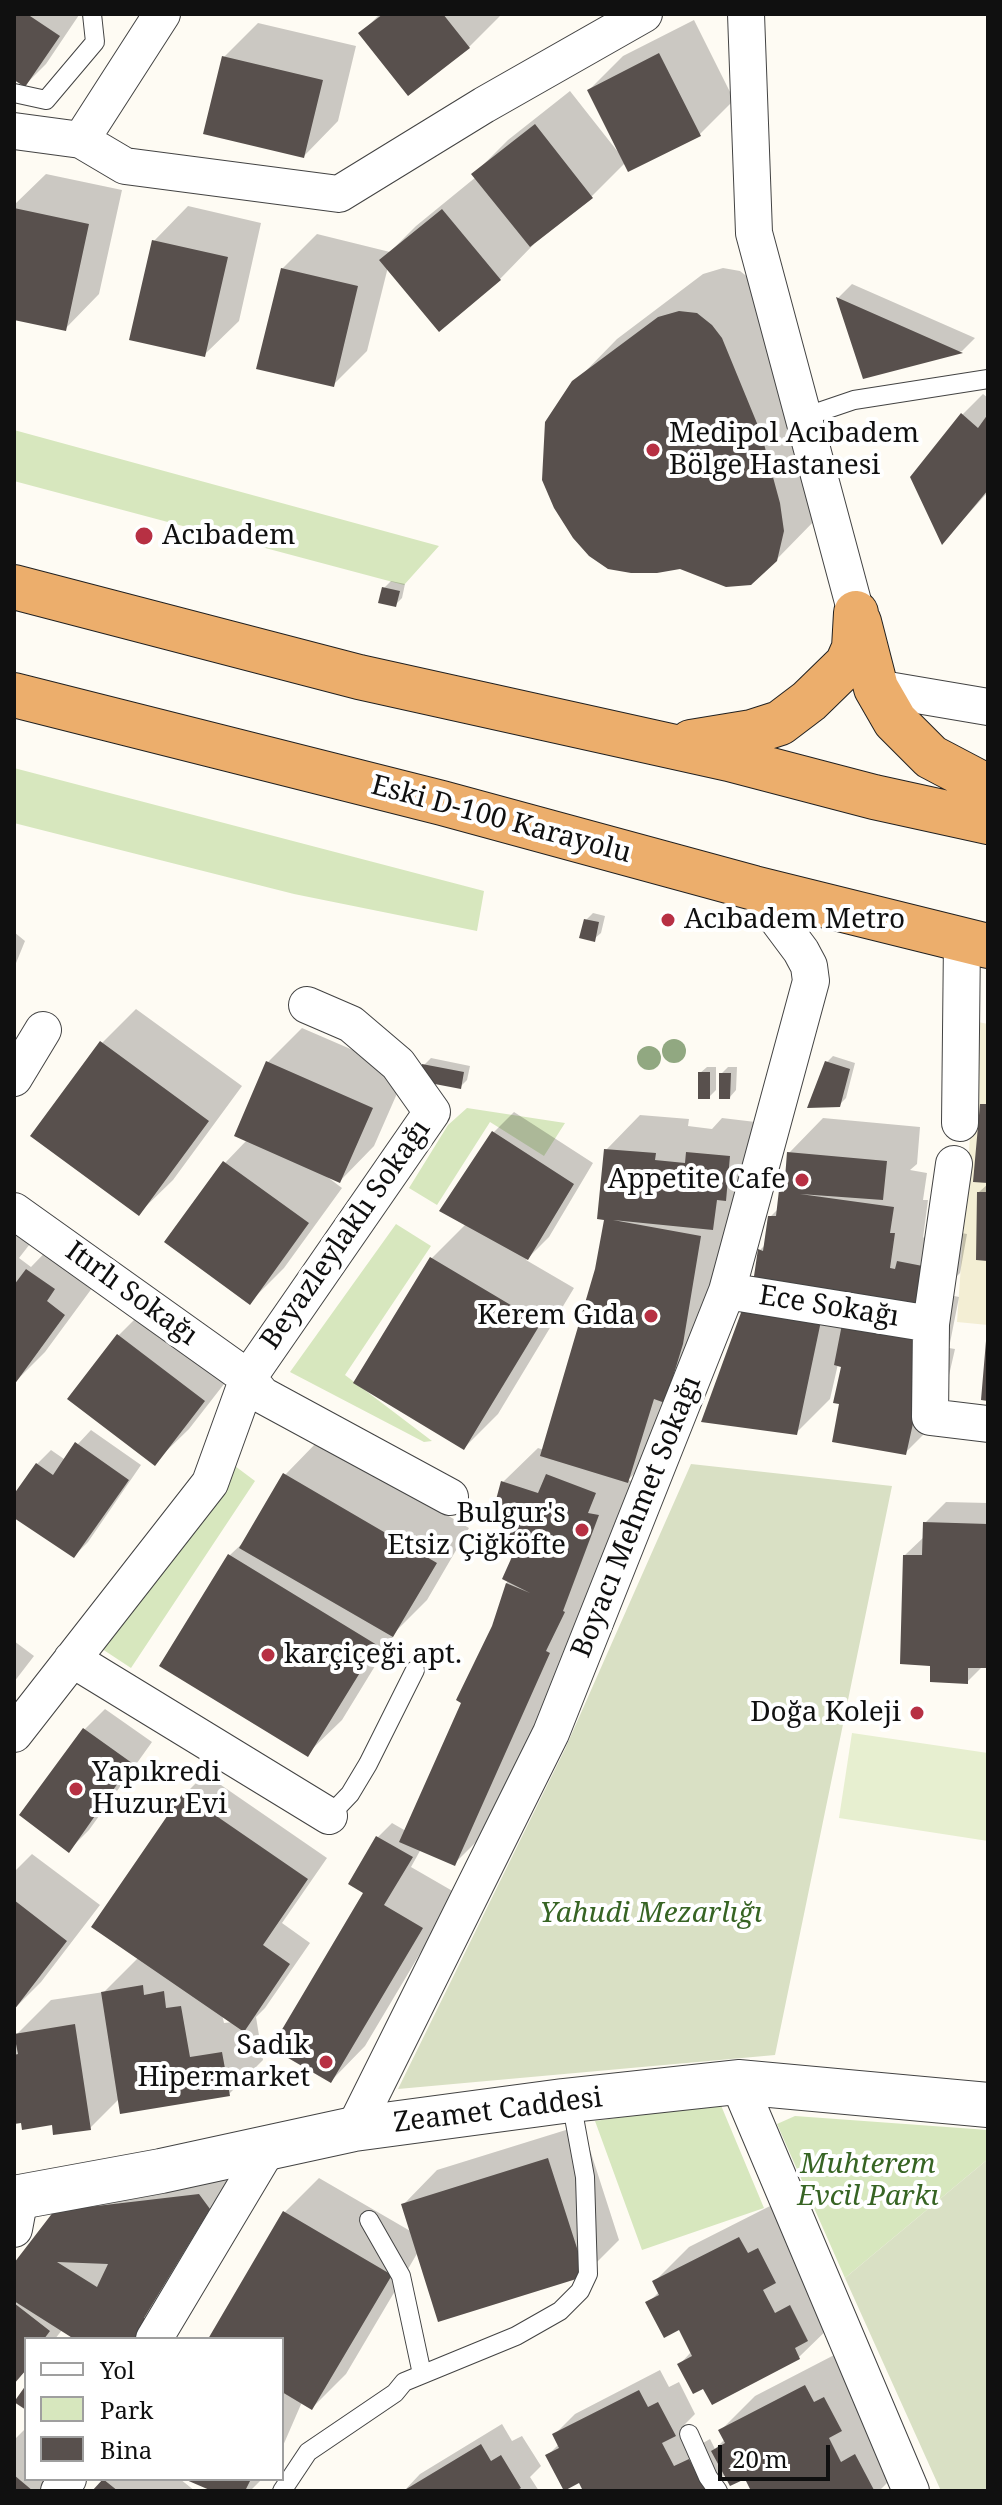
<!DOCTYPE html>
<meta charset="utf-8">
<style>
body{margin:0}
#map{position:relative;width:1002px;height:2505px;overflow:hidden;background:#fefbf3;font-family:"Noto Serif",serif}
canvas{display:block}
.frame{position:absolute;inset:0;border:16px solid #101010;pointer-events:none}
.legend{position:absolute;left:24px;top:2337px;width:260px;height:144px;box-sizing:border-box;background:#fff;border:2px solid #9f9f9f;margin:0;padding:10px 14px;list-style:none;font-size:24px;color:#101010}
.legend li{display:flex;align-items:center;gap:16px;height:40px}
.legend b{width:40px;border:2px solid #9f9f9f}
.scale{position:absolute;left:718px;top:2445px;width:112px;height:36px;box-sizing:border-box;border:4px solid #101010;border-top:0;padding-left:10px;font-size:24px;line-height:28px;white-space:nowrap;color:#101010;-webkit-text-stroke:6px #fff;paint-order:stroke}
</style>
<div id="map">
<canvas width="1002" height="2505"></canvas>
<div class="frame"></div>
<ul class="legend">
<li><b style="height:10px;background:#fff"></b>Yol</li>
<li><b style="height:22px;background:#d7e7be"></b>Park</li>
<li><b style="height:22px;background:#58504d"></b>Bina</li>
</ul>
<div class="scale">20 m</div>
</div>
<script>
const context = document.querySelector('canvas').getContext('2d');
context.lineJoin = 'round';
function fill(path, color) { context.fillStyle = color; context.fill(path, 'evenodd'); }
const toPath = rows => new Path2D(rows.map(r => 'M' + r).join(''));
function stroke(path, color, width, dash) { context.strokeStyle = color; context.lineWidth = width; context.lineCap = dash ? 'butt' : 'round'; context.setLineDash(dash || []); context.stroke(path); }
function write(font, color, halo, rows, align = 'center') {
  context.font = font + ' "Noto Serif",serif'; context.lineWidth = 8; context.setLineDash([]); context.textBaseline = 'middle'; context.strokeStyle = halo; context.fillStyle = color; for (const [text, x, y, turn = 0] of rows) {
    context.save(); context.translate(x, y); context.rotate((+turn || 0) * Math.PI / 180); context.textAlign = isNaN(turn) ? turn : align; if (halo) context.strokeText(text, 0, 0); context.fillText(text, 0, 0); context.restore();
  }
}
fill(toPath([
 [978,1022,988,1024,988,1325,957,1322]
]), '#f3eed4');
fill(toPath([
 [14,430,439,546,404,585,14,481],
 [14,768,484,891,477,931,294,894,14,823],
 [467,1108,565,1123,544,1156,490,1122,437,1205,409,1188,448,1125],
 [396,1224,431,1246,345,1375,432,1441,424,1442,290,1372],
 [231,1463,255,1481,131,1668,90,1641],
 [720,2103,764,2208,642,2250,595,2121],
 [795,2116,988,2130,988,2159,845,2278,777,2124]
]), '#d7e7be');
fill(toPath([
 [691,1464,892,1486,775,2055,398,2089,565,1749],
 [988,2159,988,2491,941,2491,845,2278]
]), '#d9e0c4');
fill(toPath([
 [852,1733,988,1753,988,1841,839,1818]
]), '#e7efd0');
fill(toPath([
 [14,14,79,15,46,64,25,85,14,78],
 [380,14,502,14,469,47,409,94,361,33],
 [694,20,734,100,700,134,629,169,626,162,592,196,533,242,534,244,500,279,440,329,388,267,367,351,333,385,282,269,317,234,390,252,416,226,476,177,474,174,508,140,570,91,618,152,589,90,623,56],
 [258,23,356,46,338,121,304,156,224,57],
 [46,174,122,190,99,294,65,329,14,318,14,205],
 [188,206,261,223,239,321,204,355,154,241],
 [723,268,740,271,754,282,819,516,776,560,574,383,617,339,703,274],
 [852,284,975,338,962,351,865,376,838,298],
 [983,394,988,398,988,492,943,542,913,477,963,414],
 [391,581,405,584,402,598,395,605,384,588],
 [593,913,605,916,601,933,594,939,586,920],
 [14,932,25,941,14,968],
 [136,1009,242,1086,173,1180,138,1214,102,1043],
 [302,1028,406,1073,374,1146,340,1181,326,1176,342,1188,284,1268,250,1302,225,1163,247,1140,268,1062],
 [833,1056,855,1063,846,1098,839,1105,827,1062],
 [431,1058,470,1066,467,1080,460,1087,424,1065],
 [707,1067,716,1067,716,1090,709,1097,700,1073],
 [728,1067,737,1067,736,1090,730,1097,721,1074],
 [514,1112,593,1163,549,1237,526,1260,574,1288,498,1414,464,1448,432,1258,466,1224,493,1133],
 [640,1115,689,1119,688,1126,712,1129,722,1118,764,1123,662,1446,628,1480,632,1481,583,1619,489,1829,454,1864,421,1849,411,1867,456,1893,365,2046,331,2081,366,1892,350,1883,378,1837,392,1823,406,1831,464,1702,493,1627,518,1548,518,1517,503,1482,538,1448,544,1450,597,1269,606,1218,606,1150],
 [823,1118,920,1127,917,1164,910,1170,927,1173,923,1200,928,1200,923,1238,933,1228,967,1234,960,1273,940,1293,959,1297,949,1348,955,1349,939,1419,905,1453,841,1402,843,1365,838,1364,830,1399,796,1433,755,1282,760,1250,766,1244,770,1217,779,1208,781,1191,786,1186,789,1153],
 [988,1184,988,1259,979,1192],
 [14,1200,47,1222,19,1258,31,1267,61,1236,98,1280,45,1352,14,1383],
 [153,1301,238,1366,189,1429,154,1463,70,1399,119,1335],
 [91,1430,141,1465,88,1542,74,1556,14,1515,14,1497,37,1464,51,1450,64,1459],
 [319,1440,469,1528,427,1600,397,1630,342,1720,307,1754,230,1555,248,1538,285,1475],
 [946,1502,988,1503,988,1666,983,1666,967,1682,932,1664,905,1555,925,1536,925,1523],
 [14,1641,34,1656,14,1682],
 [105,1709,152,1742,89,1830,69,1850,84,1730],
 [205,1774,327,1858,282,1923,310,1943,265,2008,256,2017,263,2060,229,2094,120,2098,90,2128,22,2121,14,2122,14,2041,17,2038,17,2034,51,2000,104,1992,139,1957,184,1795],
 [222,2014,233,2022,224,2023],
 [32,1854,100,1905,41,1982,14,2009,14,1872],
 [582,2125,619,2240,585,2274,418,2252,346,2374,312,2408,302,2402,282,2448,282,2339,210,2339,285,2212,319,2178,412,2232,403,2205,437,2170],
 [243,2173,140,2339,69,2339,72,2335,62,2330,55,2339,26,2339,26,2370,14,2382,14,2267,56,2212],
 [774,2204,834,2323,799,2357,712,2402,704,2386,680,2364,692,2351,680,2327,648,2303,660,2291,654,2282,689,2247],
 [840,2352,899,2471,879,2491,754,2491,746,2476,726,2474,716,2483,718,2491,585,2491,579,2480,548,2455,559,2444,554,2435,575,2414,660,2370,669,2387,679,2382,695,2414,684,2425,696,2447,710,2439,715,2449,725,2439,721,2430,755,2396],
 [502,2424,512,2441,522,2436,541,2466,530,2477,539,2491,404,2491,420,2474],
 [26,2428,26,2479,53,2479,43,2491,14,2491,14,2440],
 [105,2479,180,2479,195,2491,95,2491],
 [189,2479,262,2479,250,2491,217,2491]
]), '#0003');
fill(toPath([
 [14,14,27,14,60,36,25,87,14,80],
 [383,14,443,14,470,48,408,96,358,33],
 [659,53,701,136,628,172,587,90],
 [222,56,323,80,304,158,203,134],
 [535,124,593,198,530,247,471,174],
 [14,208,89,224,66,331,14,320],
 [442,209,501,280,439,332,379,260],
 [152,240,228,257,205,357,129,340],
 [281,268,358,286,334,387,256,369],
 [836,297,963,353,863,379],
 [679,311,697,313,712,325,722,338,761,433,780,503,784,531,777,561,751,585,726,587,680,569,657,573,631,573,608,569,589,556,573,538,554,508,542,480,545,422,572,381,658,317],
 [961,413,978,428,988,414,988,490,942,545,910,477],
 [382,587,400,591,396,607,378,603],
 [584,919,599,922,595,942,579,938],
 [100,1041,209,1121,139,1216,30,1136],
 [266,1061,373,1108,340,1183,234,1136],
 [825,1061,850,1069,840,1107,807,1108],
 [422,1064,464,1072,461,1089,419,1081],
 [698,1072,710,1072,710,1099,698,1099],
 [719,1073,731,1073,730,1099,719,1099],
 [980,1104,988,1104,988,1183,973,1182],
 [492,1131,574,1184,528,1260,439,1211],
 [604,1149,656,1153,655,1160,685,1163,686,1152,730,1156,726,1201,717,1200,713,1230,613,1220,701,1236,683,1344,665,1403,654,1399,628,1483,540,1456,595,1269,604,1220,597,1219],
 [787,1152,887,1161,883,1200,800,1194,894,1207,890,1233,895,1233,890,1268,895,1269,897,1261,933,1268,926,1310,753,1283,758,1249,763,1251,768,1216,776,1216,779,1190,784,1192],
 [223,1161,309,1223,250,1305,164,1242],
 [977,1192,988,1192,988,1261,976,1260],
 [430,1257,541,1323,464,1450,353,1383],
 [26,1269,55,1289,47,1301,65,1315,14,1385,14,1285],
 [742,1310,821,1321,797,1435,701,1422],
 [844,1314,926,1331,922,1383,906,1455,832,1442,839,1404,833,1403,841,1367,834,1365],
 [117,1334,205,1401,155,1466,67,1399],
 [986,1341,988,1341,988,1401,981,1400],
 [75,1442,129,1480,74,1558,14,1518,14,1494,36,1463,53,1475],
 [283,1473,437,1563,393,1637,239,1548],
 [546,1474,596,1493,588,1513,599,1515,563,1611,565,1612,546,1651,550,1653,455,1866,399,1842,461,1703,456,1700,492,1626,506,1583,530,1593,502,1579,515,1550,505,1546,516,1519,493,1511,501,1481,538,1493],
 [923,1522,988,1524,988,1668,968,1668,968,1684,930,1682,930,1666,900,1664,903,1555,922,1555],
 [228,1554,377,1645,308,1757,159,1666],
 [83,1728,132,1763,69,1853,19,1815],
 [183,1793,308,1879,263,1945,290,1964,244,2032,91,1927],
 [376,1836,413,1857,384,1905,423,1928,331,2083,271,2048,363,1893,348,1884],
 [14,1900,67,1941,14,2010],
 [143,1985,144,1995,164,1991,166,2008,181,2006,190,2057,222,2052,230,2096,120,2114,101,1992],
 [75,2024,91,2130,53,2135,52,2125,22,2130,21,2123,14,2124,14,2055,18,2054,14,2034],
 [548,2158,586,2276,438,2322,401,2204],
 [199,2194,210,2209,144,2318,148,2321,134,2339,74,2339,14,2301,14,2263,54,2211],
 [57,2262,108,2264,97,2287],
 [283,2211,392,2275,312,2410,282,2392,282,2339,208,2339],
 [739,2237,748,2253,758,2248,776,2283,763,2290,775,2313,790,2305,808,2341,795,2348,800,2359,712,2405,703,2389,693,2394,677,2364,692,2356,679,2330,664,2338,645,2302,659,2295,652,2281],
 [14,2303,50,2331,44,2339,26,2339,26,2370,14,2384],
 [26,2385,26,2410,14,2402],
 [805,2385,814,2402,824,2397,842,2431,829,2438,841,2462,855,2454,874,2490,751,2491,745,2479,730,2486,711,2451,725,2443,718,2430],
 [639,2390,648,2407,658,2402,676,2436,662,2443,674,2466,689,2459,706,2491,583,2491,579,2483,564,2491,545,2455,559,2448,552,2434],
 [481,2444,491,2461,501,2455,521,2488,516,2491,403,2491],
 [14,2475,33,2491,14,2491],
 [103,2479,118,2491,92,2491],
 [184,2479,251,2479,245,2491,212,2491]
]), '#58504d');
const service = toPath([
 [14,93,46,100,95,42,92,14],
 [804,417,854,400,988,379],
 [329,1816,350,1794,368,1764,415,1670],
 [369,2220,401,2276,422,2374],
 [689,2434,708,2477,718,2491],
 [282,2491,308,2452,395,2393,404,2382,516,2336,560,2311,580,2291,588,2274,585,2177,571,2101]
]);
const minor = toPath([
 [746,14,754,233,856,613],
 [14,131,81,140,125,166,339,194,484,105,644,14],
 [81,140,162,14],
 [876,688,988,707],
 [14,1078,43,1030],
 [960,1123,962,940],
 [954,1164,931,1324,930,1417,988,1424],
 [14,1211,248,1378,262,1395,450,1497],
 [727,1291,931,1324],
 [72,1659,329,1816],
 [14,1734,210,1483,248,1378,432,1112,398,1064,351,1024,307,1005],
 [738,2082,911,2491],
 [354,2129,551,1733,727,1291,811,981,809,966,801,951,754,888],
 [14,2229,20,2197],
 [154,2339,268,2148],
 [59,2491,68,2479]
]);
const tertiary = toPath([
 [14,2198,161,2171,354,2129,563,2101,738,2082,988,2105]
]);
const trunk = toPath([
 [14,587,359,677,729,759,874,797,988,822],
 [859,622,876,688,895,721,931,757,988,787],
 [14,695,442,803,754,888,988,946],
 [691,742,752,732,780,723,809,701,847,664,854,648,856,613]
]);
stroke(service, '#434343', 20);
stroke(minor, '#434343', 38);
stroke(tertiary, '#434343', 46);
stroke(trunk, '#212121', 46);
stroke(service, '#fff', 18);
stroke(minor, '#fff', 36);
stroke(tertiary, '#fff', 44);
stroke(trunk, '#ecae6c', 44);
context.fillStyle = '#91a881';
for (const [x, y] of [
 [674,1051],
 [649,1058]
]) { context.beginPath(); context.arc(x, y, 12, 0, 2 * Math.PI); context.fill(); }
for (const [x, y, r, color] of [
 [653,450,8,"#b73043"],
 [144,536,10,"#b73043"],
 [668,920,8,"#b73043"],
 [802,1180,8,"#b73043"],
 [651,1316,8,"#b73043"],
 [582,1530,8,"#b73043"],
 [268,1655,8,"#b73043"],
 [917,1713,8,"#b73043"],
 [76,1789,8,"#b73043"],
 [326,2062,8,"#b73043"]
]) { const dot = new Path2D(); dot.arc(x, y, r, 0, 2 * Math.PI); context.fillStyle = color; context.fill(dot); stroke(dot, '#fff', 3); }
write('28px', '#101010', '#fff', [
 ["Medipol Acıbadem",669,434],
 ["Bölge Hastanesi",669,466],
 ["Acıbadem",162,536],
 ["Acıbadem Metro",684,920],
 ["Appetite Cafe",786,1180,"right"],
 ["Kerem Gıda",635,1316,"right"],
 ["Bulgur's",566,1514,"right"],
 ["Etsiz Çiğköfte",566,1546,"right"],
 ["karçiçeği apt.",284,1655],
 ["Doğa Koleji",901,1713,"right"],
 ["Yapıkredi",92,1773],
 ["Huzur Evi",92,1805],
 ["Sadık",310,2046,"right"],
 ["Hipermarket",310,2078,"right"]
], 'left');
write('28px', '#101010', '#fff', [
 ["Eski D-100 Karayolu",501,820,15],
 ["Beyazleylaklı Sokağı",346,1235,-55],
 ["Itırlı Sokağı",131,1294,36],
 ["Ece Sokağı",829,1307,9],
 ["Boyacı Mehmet Sokağı",637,1517,-68],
 ["Zeamet Caddesi",498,2111,-7]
]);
write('italic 28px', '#376424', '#fff', [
 ["Yahudi Mezarlığı",651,1914],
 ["Muhterem",868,2165],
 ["Evcil Parkı",868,2197]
]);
</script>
